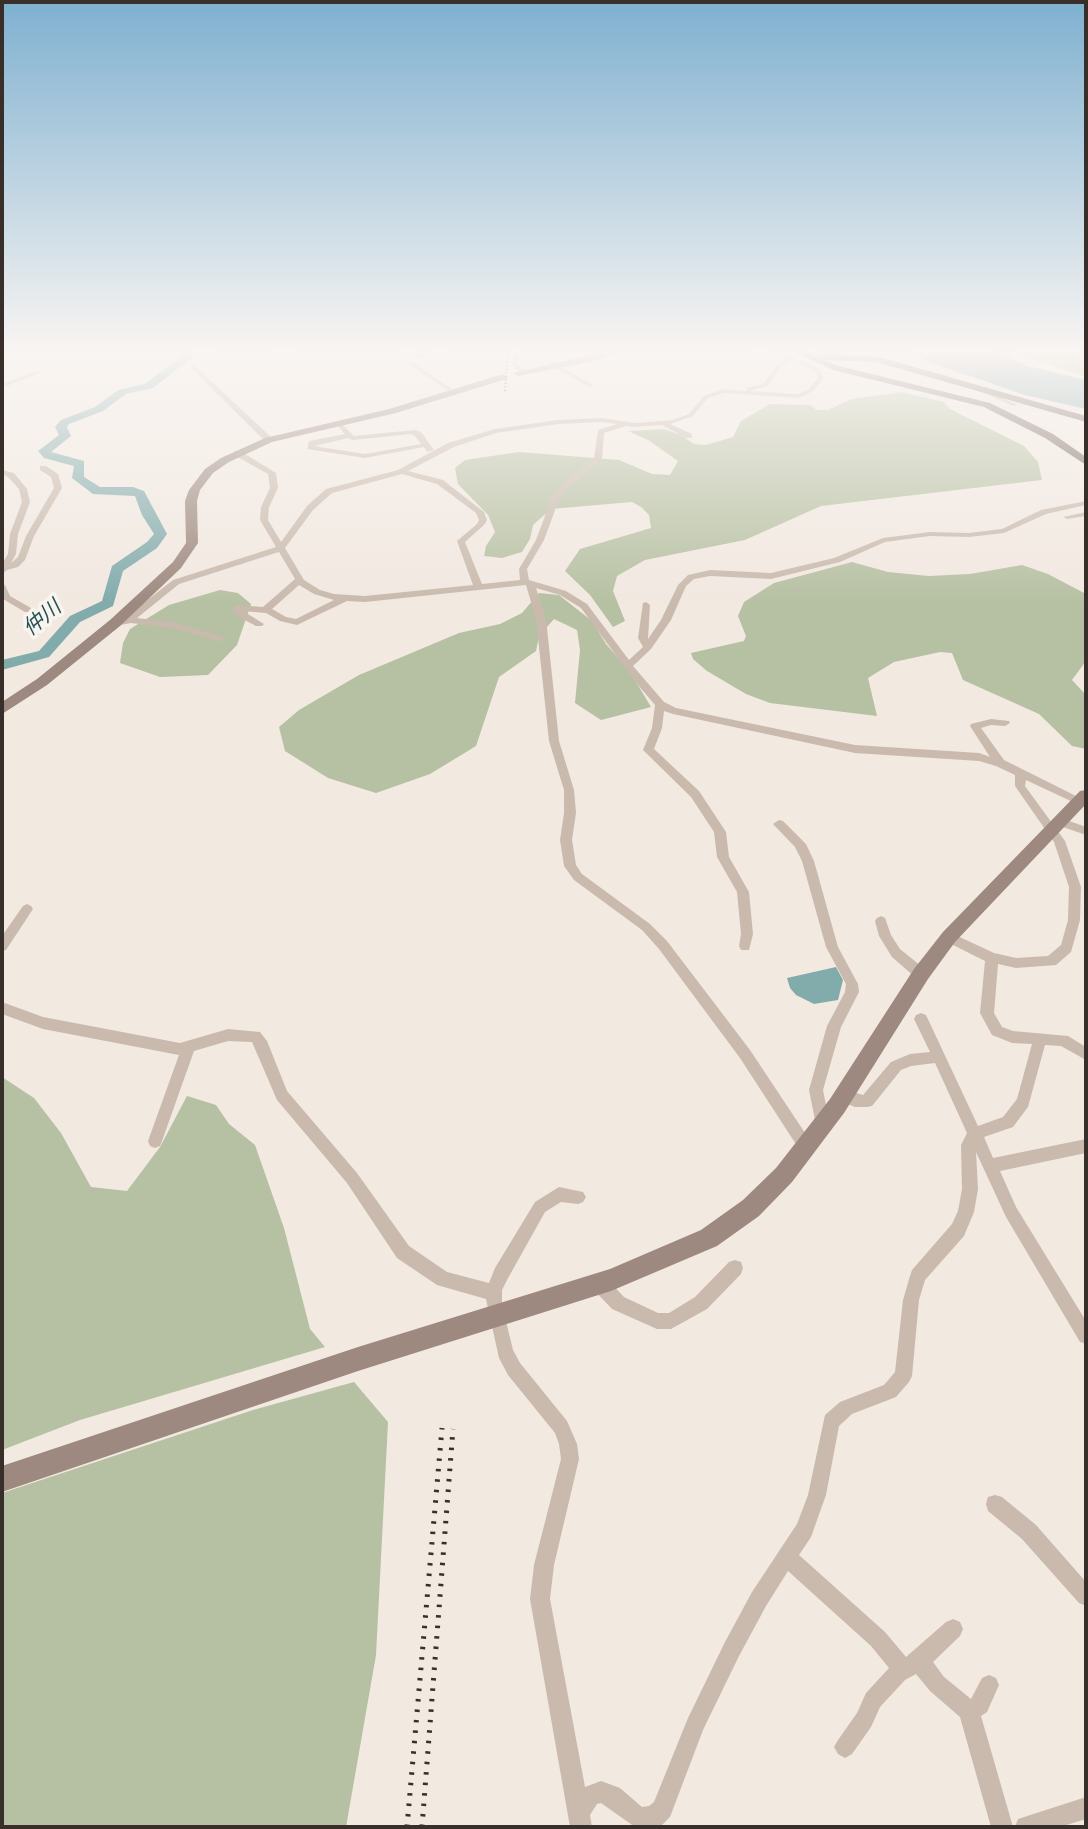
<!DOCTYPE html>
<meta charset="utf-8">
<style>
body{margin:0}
#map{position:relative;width:1088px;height:1829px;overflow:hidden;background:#f2e9e1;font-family:Poppins,sans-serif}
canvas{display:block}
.frame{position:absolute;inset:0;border:4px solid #382f2b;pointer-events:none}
</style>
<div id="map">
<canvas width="1088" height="1829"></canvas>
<div class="frame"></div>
</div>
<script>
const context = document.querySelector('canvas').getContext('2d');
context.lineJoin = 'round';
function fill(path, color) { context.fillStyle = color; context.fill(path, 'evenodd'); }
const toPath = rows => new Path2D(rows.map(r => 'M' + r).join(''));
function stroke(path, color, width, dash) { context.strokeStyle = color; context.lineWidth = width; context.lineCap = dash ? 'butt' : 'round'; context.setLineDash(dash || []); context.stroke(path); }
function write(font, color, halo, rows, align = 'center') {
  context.font = font + ' Poppins,"Noto Sans JP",sans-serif'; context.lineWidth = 7; context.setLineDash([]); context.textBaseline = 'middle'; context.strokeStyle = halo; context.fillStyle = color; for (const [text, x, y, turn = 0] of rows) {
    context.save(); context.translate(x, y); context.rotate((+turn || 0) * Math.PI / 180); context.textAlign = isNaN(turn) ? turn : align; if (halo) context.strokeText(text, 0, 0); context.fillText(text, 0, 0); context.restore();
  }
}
fill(toPath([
 [1016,348,1086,348,1086,377,1021,355],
 [902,392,944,402,950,409,1024,446,1038,462,1042,480,821,506,745,540,645,560,617,576,613,591,625,621,613,627,590,595,565,571,580,549,651,528,649,515,641,507,632,502,551,509,533,525,530,539,522,552,502,558,484,556,486,546,495,532,488,515,458,484,455,468,465,460,519,452,619,460,652,474,670,475,678,461,648,440,628,431,664,429,681,435,694,444,706,445,733,437,741,421,770,404,811,405,816,410,828,410,851,399],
 [852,562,888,572,929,576,970,574,1022,565,1048,574,1086,594,1086,661,1072,680,1086,695,1086,749,1072,746,1039,714,963,680,952,653,940,652,894,662,868,678,877,716,770,703,746,694,707,671,693,659,691,653,744,641,746,636,738,616,744,602,774,583],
 [220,590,238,593,251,604,237,645,208,675,160,677,120,663,123,643,130,629,169,605],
 [539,593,559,595,592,621,606,644,629,670,651,707,601,720,575,703,580,650,577,630,554,619,539,636,536,651,499,677,476,746,430,774,376,793,328,778,285,751,279,727,299,710,359,675,459,633,500,624,522,613],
 [2,1077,34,1098,61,1133,91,1187,127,1191,160,1147,187,1096,216,1105,229,1124,255,1145,284,1228,310,1329,325,1347,80,1420,2,1450],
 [354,1382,388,1422,376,1655,346,1827,2,1827,2,1493,253,1410]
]), '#b6c0a2');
fill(toPath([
 [905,348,987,348,1028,366,1086,380,1086,409,1025,395,926,361],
 [836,967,843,980,838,1000,814,1004,796,995,790,988,787,978]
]), '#82abac');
fill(toPath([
 [204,348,219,348,194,356,153,388,126,394,103,411,69,424,67,427,71,436,51,452,84,461,84,477,100,487,133,487,144,491,167,534,157,548,123,571,113,606,80,622,49,657,2,670,2,660,39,651,70,616,102,601,112,566,147,542,154,534,142,515,135,496,93,494,72,478,74,466,44,458,38,451,59,435,55,427,61,420,95,407,118,390,145,384,186,352,204,348],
 [264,348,304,348,279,354,264,348],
 [395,348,408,348,420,352,452,348,419,358,395,348]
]), '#82abac');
fill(toPath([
 [513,348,519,348,518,364,525,371,525,373,521,373,512,365,513,348],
 [751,348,758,348,797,358,781,367,767,386,750,391,798,394,809,389,818,378,814,371,799,363,799,361,801,360,819,369,824,378,813,391,799,398,724,393,708,398,693,416,670,424,692,434,692,438,686,438,662,425,635,427,626,426,604,433,602,460,568,488,560,497,544,540,527,569,529,580,566,591,587,604,629,660,643,647,638,638,643,603,646,602,650,605,648,639,661,620,678,585,688,575,710,570,771,573,834,558,883,538,930,532,969,533,1002,529,1041,510,1086,501,1086,505,1046,514,1004,533,969,537,930,536,885,542,840,562,771,579,710,576,694,579,686,586,671,620,651,649,633,666,664,702,676,708,855,745,979,753,990,757,970,726,971,724,991,719,1009,721,1010,723,1005,726,991,725,981,728,1004,760,1086,801,1085,804,1077,804,1026,780,1025,786,1065,841,1081,887,1080,920,1071,952,1056,965,1016,968,998,964,994,1013,1002,1027,1013,1031,1068,1036,1086,1047,1086,1060,1061,1046,1045,1045,1028,1107,1013,1127,984,1137,993,1158,1086,1139,1086,1153,1000,1171,1016,1207,1086,1321,1086,1344,1080,1342,1006,1217,976,1152,978,1189,974,1212,964,1236,925,1280,919,1300,912,1376,909,1382,896,1397,852,1414,839,1426,826,1495,811,1537,799,1555,885,1632,906,1657,946,1622,953,1619,960,1622,963,1629,960,1636,933,1662,944,1677,971,1699,982,1678,989,1675,996,1678,999,1685,987,1712,981,1716,1013,1827,991,1827,960,1717,930,1691,916,1674,905,1680,880,1707,871,1727,852,1754,845,1758,838,1754,834,1747,838,1740,857,1713,866,1693,889,1668,871,1646,788,1571,766,1606,739,1656,703,1730,670,1817,662,1825,655,1827,635,1827,601,1803,597,1804,590,1815,592,1827,570,1827,530,1599,534,1565,561,1459,559,1444,555,1433,508,1375,499,1358,486,1299,437,1285,397,1258,347,1183,277,1100,252,1042,228,1041,194,1051,162,1141,160,1146,155,1148,150,1146,148,1141,179,1055,43,1029,2,1014,2,1002,43,1017,180,1043,228,1029,260,1032,267,1041,287,1091,357,1173,409,1246,447,1272,489,1283,495,1268,535,1202,559,1187,583,1192,586,1197,583,1202,578,1204,561,1202,545,1212,507,1280,502,1290,502,1305,513,1350,520,1363,567,1421,577,1444,579,1459,554,1565,550,1599,585,1787,601,1781,620,1788,642,1807,649,1806,654,1802,688,1718,725,1642,752,1592,797,1524,808,1495,825,1415,840,1402,884,1385,895,1372,903,1300,910,1276,912,1270,952,1224,958,1211,962,1189,961,1145,967,1133,935,1063,911,1066,901,1070,872,1106,867,1107,855,1107,838,1100,836,1095,838,1090,843,1089,863,1095,891,1062,910,1054,930,1052,914,1019,916,1015,921,1013,926,1015,978,1126,1003,1117,1017,1099,1032,1044,1012,1043,992,1035,980,1013,985,961,945,941,943,937,945,933,949,932,994,953,1016,958,1048,956,1061,945,1068,920,1069,887,1054,842,1015,786,1015,775,996,766,979,761,855,753,673,714,664,711,662,728,654,749,699,791,726,832,729,857,749,892,753,934,749,950,741,950,739,946,741,934,737,892,717,857,714,832,691,797,643,750,652,728,655,705,638,685,581,608,560,595,536,588,546,619,559,741,574,790,576,813,572,840,576,865,582,874,650,924,667,941,750,1050,811,1142,813,1147,811,1152,806,1154,801,1152,740,1058,659,949,642,930,574,880,564,866,560,840,564,813,564,790,549,741,536,619,526,585,365,602,347,601,297,625,280,621,266,613,243,611,264,624,262,626,256,626,239,617,232,611,235,606,238,605,263,607,295,579,279,552,179,584,137,618,177,623,223,637,223,641,217,641,173,628,131,623,115,626,110,623,123,619,173,580,276,547,260,520,261,507,270,488,268,474,234,455,234,451,240,451,276,473,278,488,269,507,268,520,281,542,307,506,326,489,398,470,448,443,495,429,558,420,602,418,635,423,673,420,689,414,704,396,723,389,747,391,747,388,763,384,777,365,786,358,763,354,751,348],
 [602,422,617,424,598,430,594,459,562,484,552,497,536,540,519,569,520,580,482,584,465,542,484,525,487,520,484,512,443,480,408,471,454,447,496,433,558,424,602,422],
 [402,474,437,484,476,513,479,520,477,524,457,541,473,585,365,596,334,594,320,590,304,580,285,548,313,510,332,493,402,474],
 [299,585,314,594,334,600,296,619,286,617,272,609,299,585],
 [803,348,809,348,820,357,815,358,803,348],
 [412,362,455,391,455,393,451,393,410,365,409,364,412,362],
 [554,363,593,385,594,386,589,387,552,366,551,365,554,363],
 [191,366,195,366,272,438,272,442,266,442,191,368,191,366],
 [37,371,42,372,2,388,2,384,37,371],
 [981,390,985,390,1018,405,1013,406,981,392,981,390],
 [340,422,354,436,415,430,421,432,434,450,427,452,424,447,365,458,307,449,309,441,345,434,336,424,340,422],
 [411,434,415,436,421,444,365,454,314,446,348,438,352,440,411,434],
 [40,466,46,466,58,474,62,488,34,536,25,560,18,567,7,570,2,574,2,564,8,554,10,534,22,502,19,489,8,477,2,474,2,470,14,473,27,489,30,502,18,534,16,554,11,563,18,557,26,536,54,488,51,477,40,470,40,466],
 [1086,512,1086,516,1067,519,1063,517,1086,512],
 [2,584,5,585,10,596,31,608,31,612,25,612,3,599,2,584],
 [1061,818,1086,827,1086,835,1057,825,1055,822,1057,819,1061,818],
 [779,820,783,821,806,844,814,861,838,947,858,984,859,992,841,1027,823,1090,830,1125,828,1130,823,1132,818,1130,816,1125,809,1090,827,1026,845,992,846,984,826,947,802,861,795,847,773,824,779,820],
 [27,904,31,906,33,909,31,912,6,950,2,951,2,936,23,906,27,904],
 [881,916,885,918,891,935,900,949,926,970,927,974,926,978,921,979,916,978,892,957,879,936,875,921,877,918,881,916],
 [735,1260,741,1262,743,1268,741,1274,707,1309,671,1329,657,1329,612,1309,594,1290,592,1284,594,1278,600,1276,606,1278,624,1297,658,1313,669,1313,695,1297,729,1262,735,1260],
 [995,1495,1002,1497,1036,1525,1086,1582,1086,1606,1079,1603,1022,1539,988,1511,986,1504,988,1497,995,1495],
 [1086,1797,1086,1819,1060,1827,1015,1827,1018,1819,1086,1797]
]), '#c9baad');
fill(toPath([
 [619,348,631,348,594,361,518,376,513,373,619,348],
 [503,374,508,377,506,379,396,413,272,442,229,462,213,473,200,490,197,501,198,543,181,568,120,626,47,685,2,714,2,702,37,679,110,620,173,562,186,543,185,501,189,490,205,469,221,458,265,438,389,409,503,374],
 [1086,790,1086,804,955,942,928,979,844,1113,792,1182,759,1216,717,1246,611,1291,358,1371,2,1492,2,1466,358,1347,610,1269,701,1230,743,1200,776,1168,830,1099,914,969,943,932,1080,791,1086,790]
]), '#9d897f');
fill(toPath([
 [786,348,796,348,818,357,822,354,876,356,1086,416,1086,422,876,362,825,360,839,366,990,403,1053,434,1086,457,1086,465,1045,438,984,407,833,370,786,348]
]), '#79665e');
stroke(toPath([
 [505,391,508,348]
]), '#382f2b', 2, [1, 2.5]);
stroke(toPath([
 [407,1827,442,1428],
 [422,1827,453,1429]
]), '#382f2b', 5, [2.5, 8]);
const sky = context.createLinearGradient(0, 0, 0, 604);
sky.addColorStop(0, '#7fb0d0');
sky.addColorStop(0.58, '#f9f5f2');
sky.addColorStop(1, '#f9f5f200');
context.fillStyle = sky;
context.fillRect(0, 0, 1088, 604);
write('italic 21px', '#245457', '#f9f4ed', [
 ["仲川",43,619,-40]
]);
</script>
